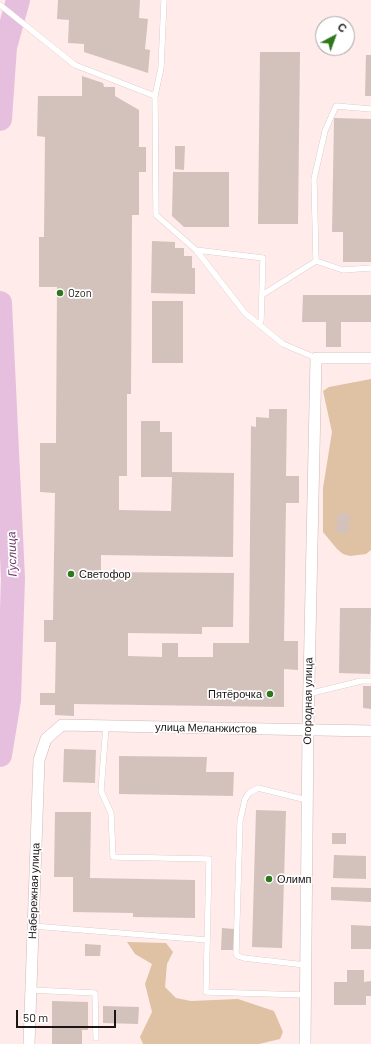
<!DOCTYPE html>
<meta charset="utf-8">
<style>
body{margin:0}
#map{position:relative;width:371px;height:1044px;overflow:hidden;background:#feebea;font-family:Barlow,sans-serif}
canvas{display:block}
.north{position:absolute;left:315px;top:16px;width:40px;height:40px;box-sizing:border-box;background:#fff;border:1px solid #a4a1a1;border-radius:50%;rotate:41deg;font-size:11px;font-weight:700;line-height:16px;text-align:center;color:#1c1515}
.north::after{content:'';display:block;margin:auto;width:14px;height:18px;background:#2e781c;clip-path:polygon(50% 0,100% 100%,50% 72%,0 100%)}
.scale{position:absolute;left:16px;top:1010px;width:100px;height:18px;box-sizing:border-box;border:2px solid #1c1515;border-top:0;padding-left:5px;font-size:12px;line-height:14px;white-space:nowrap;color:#1c1515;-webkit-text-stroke:3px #fff;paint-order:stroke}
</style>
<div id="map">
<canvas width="371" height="1044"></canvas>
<div class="north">С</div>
<div class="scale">50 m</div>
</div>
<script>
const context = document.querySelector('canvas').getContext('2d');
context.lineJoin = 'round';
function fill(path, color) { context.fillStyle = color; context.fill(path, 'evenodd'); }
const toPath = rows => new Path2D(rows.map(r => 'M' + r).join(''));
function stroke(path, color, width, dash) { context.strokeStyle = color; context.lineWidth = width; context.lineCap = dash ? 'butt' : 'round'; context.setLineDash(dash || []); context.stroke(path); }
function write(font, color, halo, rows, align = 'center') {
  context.font = font + ' Barlow,sans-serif'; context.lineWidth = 3.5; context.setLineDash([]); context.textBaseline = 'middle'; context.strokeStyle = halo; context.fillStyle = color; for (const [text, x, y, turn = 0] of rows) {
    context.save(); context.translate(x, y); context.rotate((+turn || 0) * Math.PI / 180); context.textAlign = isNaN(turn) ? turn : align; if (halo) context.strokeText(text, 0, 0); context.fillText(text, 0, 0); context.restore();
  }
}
fill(toPath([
 [371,379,371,550,366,554,350,556,343,554,337,549,323,532,323,488,332,432,323,391,329,387],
 [127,942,166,943,173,952,167,964,165,987,176,998,191,1001,238,999,274,1011,283,1032,280,1039,259,1044,143,1044,140,1037,152,1012,145,984,152,964,135,954]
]), '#dfc2a3');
stroke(toPath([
 [0,119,5,47,18,0],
 [0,303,13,578,9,700,0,755]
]), '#e7bfde', 24);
fill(toPath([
 [58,0,140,0,139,18,148,19,145,49,150,50,148,73,84,52,84,44,68,43,69,20,57,19],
 [260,52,300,52,298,224,258,224],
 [366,55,371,55,371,96,365,96],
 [82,76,103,83,104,87,115,87,115,96,139,110,139,147,146,147,146,172,139,172,139,215,132,215,131,394,127,394,127,476,119,476,119,510,171,511,172,477,141,477,141,421,160,421,160,432,172,432,172,472,234,473,233,557,101,555,101,572,234,573,233,627,202,627,202,634,128,633,128,656,162,657,162,643,178,643,178,657,213,657,213,643,249,643,251,426,256,427,256,417,269,418,269,409,287,409,286,476,299,476,299,503,286,503,284,641,298,641,298,670,284,669,284,707,74,704,74,716,55,715,55,705,40,705,40,693,55,693,56,642,44,642,44,620,53,620,55,493,40,492,40,443,56,443,57,287,39,287,39,237,44,237,45,137,37,136,38,96,82,96],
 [334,118,371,119,371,262,343,262,343,232,332,232],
 [175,146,185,146,184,170,175,169],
 [173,172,229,172,229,227,184,227,172,216],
 [152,241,175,242,175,248,184,248,184,256,192,256,192,268,195,268,195,294,151,293],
 [303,295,371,295,371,322,341,322,341,347,326,347,326,322,302,322],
 [152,301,183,301,183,363,152,363],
 [338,513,350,515,348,533,336,532],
 [340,608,371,608,370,674,339,673],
 [363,686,371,686,371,709,363,708],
 [64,749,96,750,95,783,63,782],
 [119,756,207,757,206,772,234,772,233,796,119,794],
 [256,810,286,811,282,948,252,947],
 [55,812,91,812,90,878,195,880,195,918,133,917,133,913,73,912,73,877,54,877],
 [332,833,346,833,346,844,332,844],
 [334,855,366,856,366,879,333,878],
 [331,887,371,888,371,902,331,900],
 [351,925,371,926,371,949,351,949],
 [222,928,234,929,234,950,221,950],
 [85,944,101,945,100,956,85,956],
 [347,970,364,970,364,982,371,981,371,996,366,996,366,1005,334,1005,334,982,347,982],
 [52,1001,88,1002,88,1030,82,1030,82,1044,52,1044],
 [103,1006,139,1007,138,1024,103,1023]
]), '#d2c2bb');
const service = toPath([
 [0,5,75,65,155,96,156,215,196,250,245,313,283,344,316,358],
 [155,96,161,68,164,0],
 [196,250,263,258,261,321],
 [316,261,314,179,325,131,336,106,371,109],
 [262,295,316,261,343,270,371,268],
 [308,694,361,681,371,681],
 [106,726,101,791,111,813,113,857,209,859,206,992,305,995],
 [33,926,207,940],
 [305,965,244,958,238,956,236,954,240,821,245,799,249,793,258,788,307,800],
 [31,990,95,993,96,1038]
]);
const minor = toPath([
 [29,1044,39,760,46,739,62,725,371,731],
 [305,1044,308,729,316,358,371,358]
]);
stroke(service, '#cebbba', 6);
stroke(minor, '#cebbba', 12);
stroke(service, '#fff', 5.5);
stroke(minor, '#fff', 11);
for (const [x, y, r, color] of [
 [60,293,4,"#2e781c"],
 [71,574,4,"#2e781c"],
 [270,694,4,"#2e781c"],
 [269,879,4,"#2e781c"]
]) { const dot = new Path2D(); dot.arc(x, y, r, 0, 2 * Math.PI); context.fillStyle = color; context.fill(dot); stroke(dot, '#fff', 1.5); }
write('11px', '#1c1515', '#fff', [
 ["Ozon",68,293],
 ["Светофор",79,574],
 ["Пятёрочка",262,694,"right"],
 ["Олимп",277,879]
], 'left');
write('11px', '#1c1515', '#fff', [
 ["Огородная улица",308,701,-89],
 ["улица Меланжистов",206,728,1],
 ["Набережная улица",34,891,-88]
]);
write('italic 12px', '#6f3d66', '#fff', [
 ["Гуслица",12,554,-92]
]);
</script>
